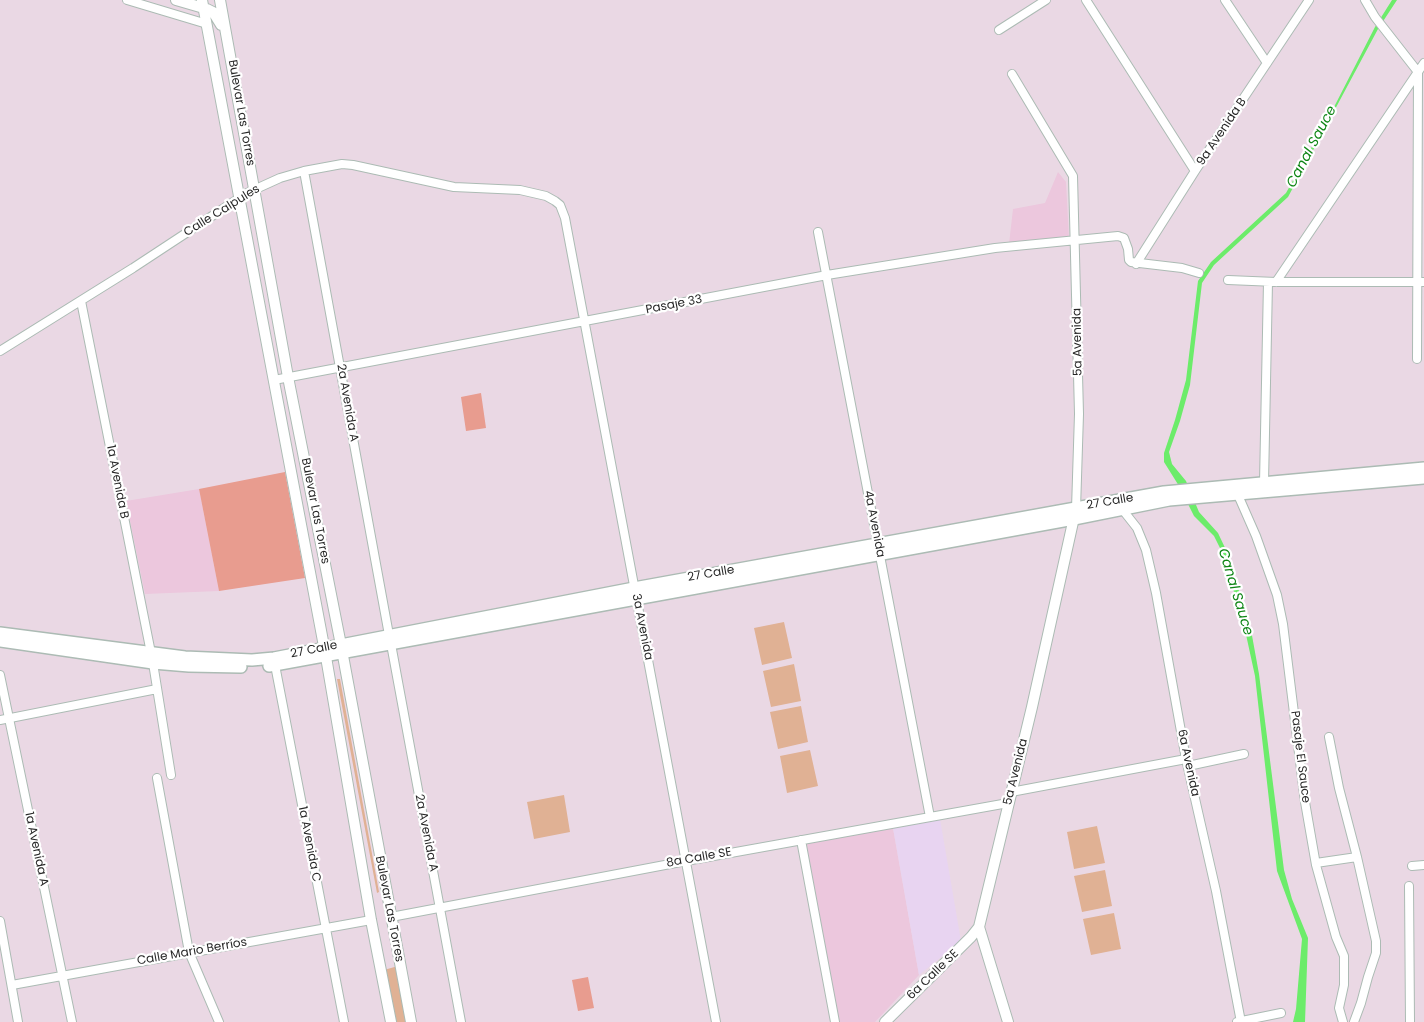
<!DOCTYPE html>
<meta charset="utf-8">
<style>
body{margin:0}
canvas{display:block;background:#ead8e4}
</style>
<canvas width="1424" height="1022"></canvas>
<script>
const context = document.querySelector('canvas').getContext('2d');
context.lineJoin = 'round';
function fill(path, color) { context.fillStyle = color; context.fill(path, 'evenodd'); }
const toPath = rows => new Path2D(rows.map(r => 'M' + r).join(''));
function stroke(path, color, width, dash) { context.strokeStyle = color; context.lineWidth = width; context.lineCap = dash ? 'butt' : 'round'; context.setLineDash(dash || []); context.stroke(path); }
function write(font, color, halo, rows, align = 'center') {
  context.font = font + ' Poppins,sans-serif'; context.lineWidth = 4.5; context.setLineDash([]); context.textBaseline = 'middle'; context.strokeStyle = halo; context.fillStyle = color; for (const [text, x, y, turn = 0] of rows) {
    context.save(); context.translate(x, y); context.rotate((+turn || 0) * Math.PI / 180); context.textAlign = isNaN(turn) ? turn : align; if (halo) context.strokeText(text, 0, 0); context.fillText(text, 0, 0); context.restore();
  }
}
fill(toPath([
 [1058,172,1066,182,1069,239,1009,244,1013,209,1045,203],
 [199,489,219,591,145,594,126,501],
 [893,828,919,975,875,1022,838,1022,804,844]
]), '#ecc7dd');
fill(toPath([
 [940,819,961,941,919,975,893,828]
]), '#e8d4f1');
fill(toPath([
 [784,622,792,658,762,665,754,628],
 [794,664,801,701,771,707,763,671],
 [337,679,340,679,379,892,377,893],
 [801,706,808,742,778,749,770,712],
 [810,750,818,786,787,793,780,756],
 [564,795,570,832,534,839,527,802],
 [1097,826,1105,863,1074,869,1067,832],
 [1105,870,1112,906,1082,912,1074,876],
 [1114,913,1121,949,1091,955,1083,919],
 [398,966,408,1022,395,1022,384,970]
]), '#e0b194');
fill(toPath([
 [481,393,486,428,466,431,461,397],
 [285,472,305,578,219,591,199,489],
 [588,977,594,1008,578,1011,572,980]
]), '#e89c8f');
fill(toPath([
 [1392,0,1397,0,1378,29,1288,197,1214,265,1202,283,1190,385,1180,421,1169,452,1172,464,1186,481,1199,512,1218,533,1227,552,1251,630,1259,674,1284,870,1292,899,1308,938,1305,1022,1293,1022,1296,1009,1302,939,1277,871,1255,676,1245,630,1223,554,1214,536,1194,516,1179,486,1164,462,1164,453,1175,420,1186,380,1198,281,1211,262,1286,193,1333,109,1375,27]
]), '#6cec6a');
const minor = toPath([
 [127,0,207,24],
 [1086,0,1195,171],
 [1225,0,1267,63],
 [1365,0,1375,17,1418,72,1417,359],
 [999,30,1046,0],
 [1012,74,1073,176,1079,414,1076,509],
 [304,171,389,635],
 [818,232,930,817],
 [1136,264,1195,171,1309,0],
 [1228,280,1276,282,1424,282],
 [1276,282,1424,63],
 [81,301,153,663,171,775],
 [0,351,133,268,247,193,280,178,304,171,342,164,353,165,454,187,520,190,546,196,555,201,560,205,565,218,716,1022],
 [274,380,827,275,995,248,1118,236,1124,238,1128,249,1129,260,1131,262,1182,268,1199,273],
 [1264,483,1268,282],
 [1238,495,1256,536,1277,595,1283,624,1305,802,1316,865,1336,937,1344,956,1344,985,1339,1008,1343,1022],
 [1122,509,1137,528,1146,550,1156,593,1186,759,1216,891,1241,1022],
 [391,644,461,1022],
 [275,665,344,1022],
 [0,675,72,1022],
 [0,720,157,689],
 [1329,737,1339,788,1357,857,1376,941,1376,953,1368,977,1361,1003,1354,1022],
 [1188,766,1244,754],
 [157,778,189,952,219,1022],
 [1011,792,1186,759],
 [801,840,835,1022],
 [1316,863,1357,857],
 [1412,866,1424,865],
 [1409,886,1410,1022],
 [391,917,686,861,1008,803],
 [0,921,18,1022],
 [12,985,371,920],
 [1237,1022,1281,1013]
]);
const tertiary = toPath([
 [176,0,207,9,213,12,221,25],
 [202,0,326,657,371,920,391,1022],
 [220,0,288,377,341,645,411,1022],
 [885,1022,971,937,979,927],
 [1008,1022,979,927,1032,707,1075,513]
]);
const secondary = toPath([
 [0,633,185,657,252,660,274,658,634,588,1164,492,1424,468],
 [0,641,153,663,189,666,241,667],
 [269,666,1074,519,1169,500,1424,478]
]);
stroke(minor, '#acbbb4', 10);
stroke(tertiary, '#acbbb4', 12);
stroke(secondary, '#acbbb4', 14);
stroke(minor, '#fff', 8);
stroke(tertiary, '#fff', 10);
stroke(secondary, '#fff', 11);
write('12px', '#272727', '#fff', [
 ["Bulevar Las Torres",241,113,80],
 ["9a Avenida B",1222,132,-56],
 ["Calle Calpules",222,211,-32],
 ["Pasaje 33",674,305,-11],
 ["5a Avenida",1078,342,-91],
 ["2a Avenida A",347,403,80],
 ["1a Avenida B",117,482,79],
 ["27 Calle",1110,502,-10],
 ["Bulevar Las Torres",315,511,79],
 ["4a Avenida",874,524,79],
 ["27 Calle",711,574,-10],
 ["3a Avenida",642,627,79],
 ["27 Calle",314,650,-11],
 ["Pasaje El Sauce",1300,757,83],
 ["6a Avenida",1188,763,78],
 ["5a Avenida",1016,772,-76],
 ["2a Avenida A",426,833,79],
 ["1a Avenida C",309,844,79],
 ["1a Avenida A",36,849,78],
 ["8a Calle SE",699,858,-10],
 ["Bulevar Las Torres",389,909,79],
 ["Calle Mario Berríos",192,952,-10],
 ["6a Calle SE",933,975,-44]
]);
write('italic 14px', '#0f8616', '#fff', [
 ["Canal Sauce",1312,147,-62],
 ["Canal Sauce",1235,592,73]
]);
</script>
